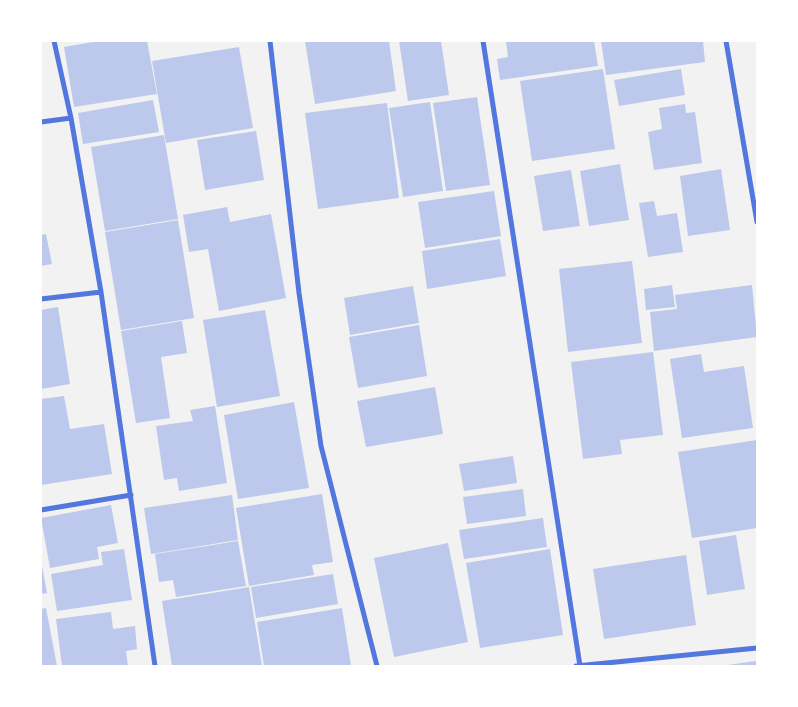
<!DOCTYPE html>
<style>
body{margin:0}
#map{position:relative;width:798px;height:707px;overflow:hidden;background:#f2f2f2;font-family:Mulish,sans-serif}
canvas{display:block}
.frame{position:absolute;inset:0;border:42px solid #fff;pointer-events:none}
</style>
<div id="map">
<canvas width="798" height="707"></canvas>
<div class="frame"></div>
</div>
<script>
const context = document.querySelector('canvas').getContext('2d');
context.lineJoin = 'round';
function fill(path, color) { context.fillStyle = color; context.fill(path, 'evenodd'); }
const toPath = rows => new Path2D(rows.map(r => 'M' + r).join(''));
function stroke(path, color, width, dash) { context.strokeStyle = color; context.lineWidth = width; context.lineCap = dash ? 'butt' : 'round'; context.setLineDash(dash || []); context.stroke(path); }
fill(toPath([
 [99,41,147,41,157,94,74,107,64,47],
 [305,41,389,41,396,91,315,104],
 [399,41,441,41,449,95,408,101],
 [506,41,594,41,598,66,500,80,497,59,508,57],
 [601,41,703,41,705,62,606,75],
 [239,47,253,128,166,143,152,61],
 [603,69,615,149,532,161,520,81],
 [681,69,685,95,619,106,614,80],
 [477,97,490,185,446,191,433,103],
 [153,100,159,132,83,144,78,113],
 [430,102,443,191,403,197,389,108],
 [387,103,399,198,318,209,305,113],
 [685,104,686,113,695,112,702,163,654,170,648,132,662,129,659,108],
 [256,131,264,180,205,190,197,140],
 [164,135,178,219,105,231,91,147],
 [620,164,629,220,589,226,580,171],
 [721,169,730,230,688,236,680,176],
 [571,170,580,226,543,231,534,176],
 [494,191,501,236,425,248,418,202],
 [654,201,657,216,677,213,683,252,648,257,639,203],
 [227,207,230,222,271,214,286,298,219,311,208,249,189,252,183,215],
 [178,220,194,318,121,330,105,232],
 [46,234,52,264,41,266,41,235],
 [500,239,506,276,427,289,422,251],
 [632,261,642,343,568,352,559,269],
 [672,285,675,307,646,310,644,289],
 [752,285,757,337,654,351,650,312,677,309,675,295],
 [413,286,419,323,350,335,344,298],
 [58,307,70,384,41,389,41,310],
 [265,310,280,396,217,407,203,320],
 [182,321,187,353,161,357,170,418,136,423,121,331],
 [419,325,427,376,358,388,349,337],
 [653,352,663,435,620,440,622,454,583,459,571,362],
 [701,354,704,372,744,366,753,428,682,438,670,359],
 [435,387,443,434,366,447,357,401],
 [64,396,70,429,104,424,112,474,41,485,41,399],
 [294,402,309,488,238,499,224,415],
 [215,406,227,483,179,491,177,478,164,480,156,426,193,421,190,410],
 [757,440,757,528,692,538,678,452],
 [513,456,517,483,464,491,459,464],
 [523,489,526,516,467,524,463,497],
 [322,494,333,562,312,565,314,575,249,586,236,508],
 [232,495,238,540,151,554,144,508],
 [111,505,118,543,97,547,99,559,50,568,41,518],
 [543,518,547,547,464,559,459,530],
 [736,535,745,589,707,595,699,541],
 [238,541,246,586,176,597,173,580,159,582,155,554],
 [448,543,468,642,394,657,374,558],
 [124,549,132,600,57,611,51,574,103,565,101,552],
 [550,549,563,635,480,648,466,563],
 [686,555,696,625,604,639,593,569],
 [41,560,47,593,41,594],
 [333,574,338,604,256,618,251,587],
 [249,587,262,666,172,666,162,601],
 [46,608,57,666,41,666,41,609],
 [342,608,351,666,264,666,257,622],
 [111,612,113,629,135,626,137,649,126,651,128,666,62,666,56,619],
 [756,661,757,666,728,666,728,665]
]), '#bdc9ec');
stroke(toPath([
 [54,41,71,118,101,292,155,666],
 [270,41,299,293,321,446,377,666],
 [483,41,580,666],
 [726,41,757,222],
 [41,122,71,118],
 [41,299,101,292],
 [41,510,131,495],
 [576,666,757,648]
]), '#5277de', 5);
</script>
